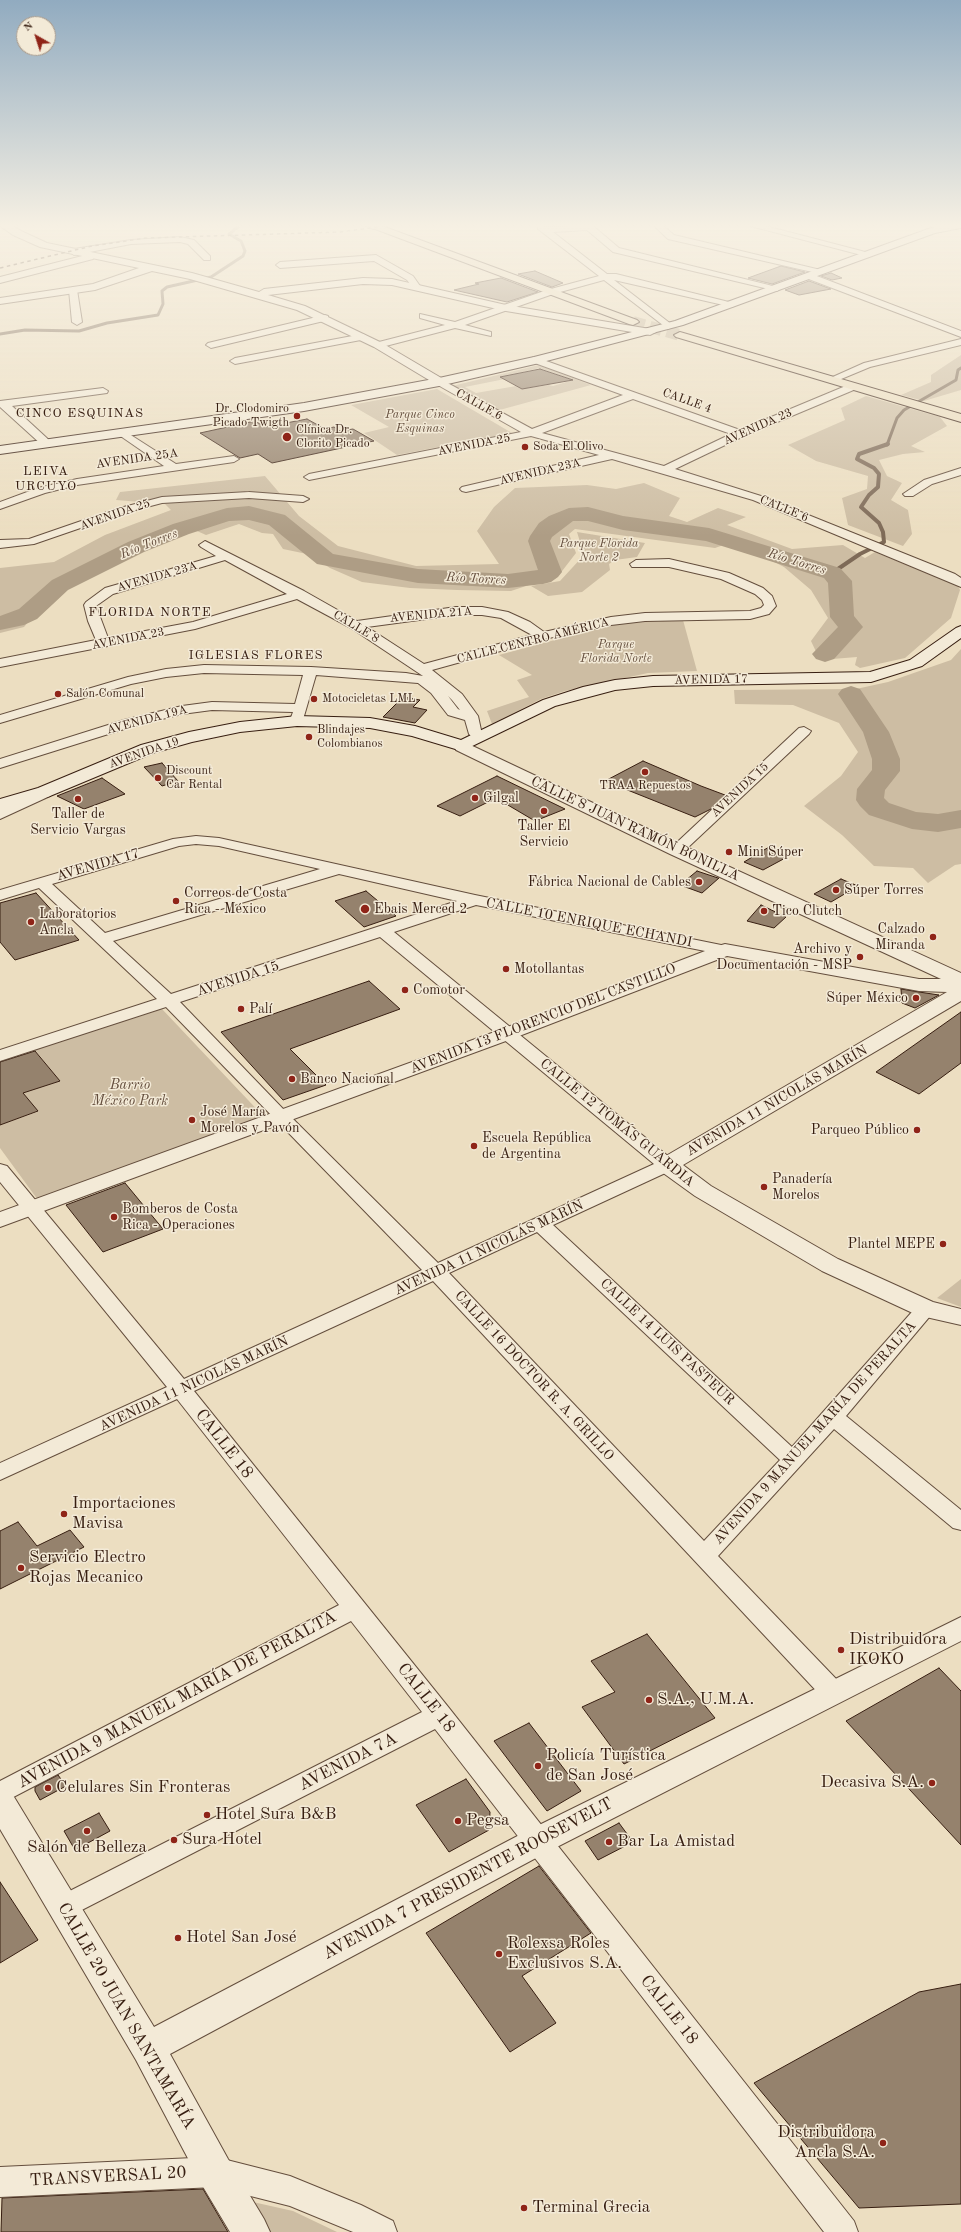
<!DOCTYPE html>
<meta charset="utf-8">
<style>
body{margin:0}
#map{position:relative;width:961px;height:2232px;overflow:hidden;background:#ecdec1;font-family:"Old Standard TT",serif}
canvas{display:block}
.north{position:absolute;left:16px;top:16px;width:40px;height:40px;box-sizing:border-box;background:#f3ead7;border:1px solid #a89888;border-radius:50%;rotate:321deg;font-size:11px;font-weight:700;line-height:16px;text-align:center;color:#371e11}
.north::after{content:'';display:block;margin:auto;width:14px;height:18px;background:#8f2418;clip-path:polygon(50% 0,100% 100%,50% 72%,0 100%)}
</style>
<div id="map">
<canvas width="961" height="2232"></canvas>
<div class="north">N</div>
</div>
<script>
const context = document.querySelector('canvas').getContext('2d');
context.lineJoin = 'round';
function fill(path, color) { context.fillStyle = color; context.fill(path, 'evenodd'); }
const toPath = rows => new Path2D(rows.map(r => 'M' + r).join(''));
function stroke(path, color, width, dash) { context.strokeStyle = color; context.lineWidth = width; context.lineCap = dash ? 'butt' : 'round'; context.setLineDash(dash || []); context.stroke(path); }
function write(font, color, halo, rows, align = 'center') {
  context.font = font + ' "Old Standard TT",serif'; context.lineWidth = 3; context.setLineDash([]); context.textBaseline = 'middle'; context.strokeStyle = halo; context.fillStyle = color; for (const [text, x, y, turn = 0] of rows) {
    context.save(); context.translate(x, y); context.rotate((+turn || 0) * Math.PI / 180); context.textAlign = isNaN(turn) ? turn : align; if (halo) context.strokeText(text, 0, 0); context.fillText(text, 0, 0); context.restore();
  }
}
fill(toPath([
 [961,355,961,390,924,401,901,395,931,382,931,375],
 [539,365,591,385,496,411,452,386],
 [539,368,573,380,553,386,548,385,522,389,516,386,476,393,465,387,510,378,508,376],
 [437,389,512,433,397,455,364,433,389,427,351,405],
 [866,396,940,417,947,426,911,446,925,452,903,454,879,460,887,476,902,483,891,500,908,510,912,534,903,546,848,525,842,498,867,489,868,476,816,461,788,445,845,420,841,408],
 [265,476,299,516,338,546,416,566,499,564,477,531,494,507,515,488,587,485,616,489,644,483,680,498,669,516,687,522,718,508,746,517,727,525,792,549,843,545,865,558,875,552,958,586,960,590,951,618,905,658,860,668,855,665,857,657,820,660,811,641,828,618,811,590,784,567,755,552,729,543,715,548,575,529,569,534,576,553,559,575,511,591,457,590,410,588,362,582,330,568,307,554,283,549,273,534,262,533,239,524,206,535,197,531,177,528,156,536,144,547,118,552,127,559,61,583,24,627,0,633,0,568,54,562,105,535,171,510,165,504,116,500,120,492],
 [577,532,645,543,637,557,615,560,609,564,610,570,582,592,548,596,531,586,560,581,584,555],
 [683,620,697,671,648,673,565,691,541,699,492,724,487,711,529,697,517,680,532,675,499,655,603,627,626,623],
 [961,649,961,864,955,865,928,883,913,868,874,866,842,835,804,806,841,776,858,752,839,723,793,705,735,704,734,690,856,689,888,682,951,660],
 [162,1009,266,1119,38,1200,0,1148,0,1125,37,1112,23,1093,60,1081,35,1050],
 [961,1279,961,1307,937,1298],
 [244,2200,293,2211,337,2232,265,2232]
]), '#cdbda3');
stroke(toPath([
 [0,334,25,330,79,331,107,323,158,315,163,304,162,291,167,287,211,277,243,256,245,251,241,241,229,234,238,227,233,223],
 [887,445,897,418,904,410,956,380,958,370,961,368]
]), '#7e6a57', 3);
stroke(toPath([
 [832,573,860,554,884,542,883,532,879,523,861,507,869,495,878,487,879,474,874,468,857,459,859,454,888,444]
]), '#7e6a57', 4);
fill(toPath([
 [249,506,285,515,333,554,418,569,508,574,538,570,528,541,530,536,539,523,549,516,569,508,588,507,623,516,709,528,840,568,852,581,854,616,863,627,834,659,825,662,816,659,812,654,838,627,830,617,828,583,824,578,706,541,623,530,588,521,573,521,552,537,550,541,562,572,558,577,551,582,543,584,508,588,418,583,317,564,269,525,249,520,229,521,189,534,144,552,68,590,37,619,24,625,0,630,0,616,19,609,52,580,128,542,173,524,227,508,249,506],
 [851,686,860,689,889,732,900,759,900,771,885,790,884,798,889,803,916,812,938,814,961,810,961,828,938,832,912,829,869,815,860,806,856,800,857,789,872,770,872,759,863,732,838,694,842,689,851,686]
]), '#ae9d85');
const building = toPath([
 [781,266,805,272,772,284,748,278,781,266],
 [535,271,563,283,552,287,518,274,535,271],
 [831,273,842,278,832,280,821,276,831,273],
 [501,278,538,292,507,302,454,290,479,284,475,283,501,278],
 [809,281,831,289,799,295,785,290,809,281],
 [540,369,573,380,522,389,500,377,540,369],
 [307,419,325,429,334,427,340,431,353,429,374,441,272,463,258,454,240,458,200,433,255,421,265,427,307,419],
 [403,697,420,700,413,707,427,710,415,723,383,717,403,697],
 [643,761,701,786,725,795,711,809,695,817,605,781,643,761],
 [162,763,178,781,162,786,144,767,162,763],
 [497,776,565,809,535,821,496,798,460,816,437,806,497,776],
 [102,778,125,794,84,809,57,796,102,778],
 [769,847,789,856,763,870,744,862,769,847],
 [697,871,718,878,719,878,702,893,680,885,697,871],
 [841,879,858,886,831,902,814,894,841,879],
 [366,891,396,916,364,927,335,901,366,891],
 [36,893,79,940,15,960,0,942,0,903,36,893],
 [761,905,786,917,774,928,747,921,761,905],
 [369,981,400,1009,290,1049,326,1085,283,1100,221,1032,369,981],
 [901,989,919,992,939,995,915,1008,902,1003,901,989],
 [961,1012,961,1063,919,1094,876,1072,961,1012],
 [35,1051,60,1081,23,1093,38,1111,0,1125,0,1062,35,1051],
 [125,1183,163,1229,103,1252,66,1205,125,1183],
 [18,1522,37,1546,70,1530,84,1547,0,1589,0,1531,18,1522],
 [647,1634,715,1718,624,1764,582,1707,615,1692,591,1661,647,1634],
 [939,1668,961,1691,961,1845,846,1721,939,1668],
 [529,1723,581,1791,547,1811,494,1741,529,1723],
 [58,1775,66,1786,40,1800,35,1791,35,1787,58,1775],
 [466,1779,490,1812,489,1830,449,1852,416,1805,466,1779],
 [99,1813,110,1831,75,1850,64,1831,99,1813],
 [619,1823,633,1842,598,1860,585,1841,619,1823],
 [539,1866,591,1933,522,1976,556,2023,510,2052,426,1933,539,1866],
 [0,1882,38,1940,0,1963,0,1882],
 [961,1984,961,2204,859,2208,754,2083,919,1992,961,1984],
 [203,2189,228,2232,1,2232,2,2198,203,2189]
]);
fill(building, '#95826d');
stroke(building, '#371e11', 1);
stroke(toPath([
 [633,322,680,335]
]), '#c8b89e', 12, [12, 5.5]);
const minor = toPath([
 [380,223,399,223,373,229,369,227,380,223],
 [651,223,660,223,674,235,825,271,821,274,668,239,651,223],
 [739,223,754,223,873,254,869,257,739,223],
 [538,225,547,227,592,225,619,248,781,288,777,291,613,252,587,230,553,232,607,274,616,274,737,304,732,307,614,280,671,324,673,326,668,329,604,280,553,294,465,325,491,332,491,336,455,328,378,348,375,347,375,343,445,325,420,318,420,314,455,322,547,290,599,276,538,229,538,225],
 [180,237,194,240,210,256,210,260,204,260,188,244,180,242,131,244,74,255,70,252,74,249,131,240,180,237],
 [90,254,94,257,93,259,0,283,0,277,90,254],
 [376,255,413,276,420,286,419,288,413,288,407,280,374,261,280,268,276,265,280,262,376,255],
 [809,273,961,331,961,337,806,278,805,276,809,273],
 [73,287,77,290,82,322,77,325,72,322,69,290,73,287],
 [325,315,328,316,328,320,211,348,206,345,208,343,325,315],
 [363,334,368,337,366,339,235,364,230,361,235,358,363,334],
 [961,339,961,345,870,367,834,382,831,383,826,380,864,363,961,339],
 [535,357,740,430,848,385,856,385,856,389,744,436,675,469,761,496,955,574,961,578,961,587,753,500,612,459,466,492,462,491,460,489,462,487,599,455,531,436,309,480,304,477,309,474,521,432,436,384,436,380,442,380,532,429,623,395,532,362,532,358,535,357],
 [633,399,731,434,664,466,542,433,633,399],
 [103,388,108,391,107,393,12,406,50,441,51,443,46,446,42,445,0,407,0,401,103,388],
 [123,430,176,464,234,456,239,459,234,462,77,485,45,493,0,509,0,502,38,488,77,479,164,466,119,435,119,431,123,430],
 [961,468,961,475,932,484,913,496,905,496,903,494,924,480,961,468],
 [249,492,303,496,309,499,303,502,249,498,162,503,124,513,34,544,0,548,0,540,29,539,116,509,162,497,249,492],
 [205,541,304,591,357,621,456,607,482,607,508,612,530,622,544,632,611,617,645,613,750,611,761,608,764,605,762,600,755,594,721,579,669,567,632,567,630,564,636,560,669,559,729,573,763,588,772,596,776,606,769,614,750,619,645,621,611,625,544,639,432,670,462,694,478,716,481,730,487,737,480,741,475,740,469,734,465,720,448,715,431,693,418,683,316,675,302,723,292,723,290,720,293,712,212,710,182,714,134,726,0,768,0,759,124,720,182,706,212,702,295,704,303,675,204,673,166,677,131,684,0,723,0,715,128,677,166,669,204,665,311,667,406,673,423,676,351,628,297,599,195,629,0,667,0,659,96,640,88,621,84,605,86,602,105,588,216,556,201,547,199,545,205,541],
 [225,560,287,594,193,622,108,638,96,606,113,594,225,560],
 [456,615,482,615,501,618,532,635,424,664,367,627,456,615],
 [448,696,452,700,460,710,458,709,448,696],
 [804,727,811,731,809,734,682,853,672,853,669,850,672,847,799,728,804,727],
 [196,836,219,838,475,895,731,947,733,950,731,953,725,955,476,905,394,932,674,1161,676,1165,674,1169,553,1225,792,1447,919,1304,926,1302,933,1304,936,1309,846,1416,961,1510,961,1530,953,1528,834,1429,718,1556,841,1684,844,1691,841,1698,832,1701,823,1698,433,1281,194,1391,449,1708,854,2221,858,2232,824,2232,435,1729,72,1915,63,1919,54,1915,50,1907,54,1899,422,1712,351,1621,0,1804,0,1781,339,1605,177,1399,0,1480,0,1463,167,1387,0,1182,0,1164,7,1166,184,1379,422,1270,166,1007,0,1061,0,1050,157,999,39,888,0,900,0,890,173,839,196,836],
 [196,844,219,846,320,869,105,933,52,884,179,846,196,844],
 [339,874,457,901,171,994,113,941,339,874],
 [380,937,654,1164,438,1263,287,1113,180,1002,380,937],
 [537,1232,780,1460,704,1541,449,1273,537,1232],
 [215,2157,290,2176,361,2205,393,2221,397,2232,353,2232,290,2206,215,2187,0,2197,0,2167,215,2157]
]);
const tertiary = toPath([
 [0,223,9,223,21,231,47,243,192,273,259,292,264,289,363,278,392,279,506,305,650,329,656,332,650,335,506,311,392,285,363,284,268,295,305,306,382,343,443,379,445,382,439,386,374,347,297,310,190,279,152,271,95,290,0,304,0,298,93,284,139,268,40,247,13,235,0,226,0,223],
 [923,223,938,223,948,228,943,231,923,223],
 [462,741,684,846,961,973,961,1001,683,1165,711,1186,838,1259,933,1302,961,1309,961,1325,917,1315,822,1271,695,1196,659,1170,656,1165,659,1160,947,992,919,991,727,956,514,1038,0,1227,0,1212,500,1030,718,946,725,944,919,979,941,979,670,854,456,750,454,746,456,742,462,741],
 [44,787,50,788,53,792,50,796,0,819,0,807,44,787],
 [961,1617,961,1641,549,1851,170,2054,228,2159,264,2219,270,2232,230,2232,202,2185,136,2060,0,1829,0,1788,11,1792,154,2027,527,1831,961,1617]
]);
const secondary = toPath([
 [955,223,961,223,961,228,935,233,683,325,535,364,439,386,304,411,0,454,0,446,304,403,439,378,534,357,675,321,928,229,955,223],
 [961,626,961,638,922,666,871,682,653,686,615,690,555,706,462,751,412,736,370,728,297,726,240,732,192,742,153,753,50,796,0,809,0,799,38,788,141,745,189,732,240,722,297,716,370,718,415,726,461,740,543,700,583,687,615,680,653,676,870,672,910,660,956,628,961,626]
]);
const primary = toPath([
 [359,223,374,223,637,320,639,322,633,325,629,324,359,223],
 [680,332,961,414,961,422,676,337,674,335,680,332]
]);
stroke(minor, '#644e3d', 2);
stroke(tertiary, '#644e3d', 2);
stroke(secondary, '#371e11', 2);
stroke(primary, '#371e11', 2);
fill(minor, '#f3ead7');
fill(tertiary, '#f3ead7');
fill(secondary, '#f3ead7');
fill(primary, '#ecdec1');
stroke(toPath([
 [0,268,92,246,146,238,340,232,406,223]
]), '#371e11', 1.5, [3.5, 3.5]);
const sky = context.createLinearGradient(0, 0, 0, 536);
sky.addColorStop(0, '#91abc0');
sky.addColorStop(0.42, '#f6f0e3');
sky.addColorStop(1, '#f6f0e300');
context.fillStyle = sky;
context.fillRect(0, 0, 961, 536);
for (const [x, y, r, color] of [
 [297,416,4,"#8f2418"],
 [287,437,5,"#8f2418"],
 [525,447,4,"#8f2418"],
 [58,694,4,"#8f2418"],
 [314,699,4,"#8f2418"],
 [309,737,4,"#8f2418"],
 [645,772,4,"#8f2418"],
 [158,778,4,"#8f2418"],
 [475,798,4,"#8f2418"],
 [78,799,4,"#8f2418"],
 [544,811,4,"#8f2418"],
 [729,852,4,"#8f2418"],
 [699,882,4,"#8f2418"],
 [836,890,4,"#8f2418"],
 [176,901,4,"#8f2418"],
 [365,909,5,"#8f2418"],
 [764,911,4,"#8f2418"],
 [31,922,4,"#8f2418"],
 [933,937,4,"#8f2418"],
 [860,957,4,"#8f2418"],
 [506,969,4,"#8f2418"],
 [405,990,4,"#8f2418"],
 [916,998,4,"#8f2418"],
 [241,1009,4,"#8f2418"],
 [292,1079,4,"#8f2418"],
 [192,1120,4,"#8f2418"],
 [917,1130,4,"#8f2418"],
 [474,1146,4,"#8f2418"],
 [764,1187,4,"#8f2418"],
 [114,1217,4,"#8f2418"],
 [943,1244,4,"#8f2418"],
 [64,1514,4,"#8f2418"],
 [21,1568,4,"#8f2418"],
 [841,1650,4,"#8f2418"],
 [649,1700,4,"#8f2418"],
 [538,1766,4,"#8f2418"],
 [932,1783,4,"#8f2418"],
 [48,1788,4,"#8f2418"],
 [207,1815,4,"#8f2418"],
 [458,1821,4,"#8f2418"],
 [87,1831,4,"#8f2418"],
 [174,1840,4,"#8f2418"],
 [609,1842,4,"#8f2418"],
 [178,1938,4,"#8f2418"],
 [499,1954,4,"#8f2418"],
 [883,2143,4,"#8f2418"],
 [524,2208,4,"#8f2418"]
]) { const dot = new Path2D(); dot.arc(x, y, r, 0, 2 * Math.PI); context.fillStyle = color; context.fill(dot); stroke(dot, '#f3ead7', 1.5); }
write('12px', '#371e11', '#f3ead7', [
 ["CALLE 4",687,401,20],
 ["CALLE 6",479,405,29],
 ["AVENIDA 23",758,427,-24],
 ["AVENIDA 25",474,445,-11],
 ["AVENIDA 25A",137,459,-8],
 ["AVENIDA 23A",540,472,-13],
 ["CALLE 6",784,509,22],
 ["AVENIDA 25",115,515,-19],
 ["AVENIDA 23A",157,577,-16],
 ["AVENIDA 21A",431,615,-5],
 ["CALLE 8",356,627,31],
 ["AVENIDA 23",128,639,-11],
 ["CALLE CENTRO AMÉRICA",533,641,-14],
 ["AVENIDA 17",711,680,-1],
 ["AVENIDA 19A",147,720,-15],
 ["AVENIDA 19",144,753,-19],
 ["AVENIDA 15",740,790,-43]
]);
write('12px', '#371e11', '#f3ead7', [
 ["Dr. Clodomiro",289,409,"right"],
 ["Picado Twigth",289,423,"right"],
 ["Clínica Dr.",296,430],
 ["Clorito Picado",296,444],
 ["Soda El Olivo",533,447],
 ["Salón Comunal",66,694],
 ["Motocicletas LML",322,699],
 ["Blindajes",317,730],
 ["Colombianos",317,744],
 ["Discount",166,771],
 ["Car Rental",166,785],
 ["TRAA Repuestos",645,786,"center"]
], 'left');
write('italic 12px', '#644e3d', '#f3ead7', [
 ["Parque Cinco",420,415],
 ["Esquinas",420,429],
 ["Parque Florida",599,544],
 ["Norte 2",599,558],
 ["Parque",616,645],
 ["Florida Norte",616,659]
]);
context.letterSpacing = '1px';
write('13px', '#371e11', '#f3ead7', [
 ["CINCO ESQUINAS",80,414]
]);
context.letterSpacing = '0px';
context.letterSpacing = '1px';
write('13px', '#371e11', '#f3ead7', [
 ["LEIVA",46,472],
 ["URCUYO",46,487],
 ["FLORIDA NORTE",150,613],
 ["IGLESIAS FLORES",256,656]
]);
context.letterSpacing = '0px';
write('italic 13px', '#614a3a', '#f3ead7', [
 ["Río Torres",149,544,-22],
 ["Río Torres",797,562,17],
 ["Río Torres",476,579,3]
]);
write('14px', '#371e11', '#f3ead7', [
 ["Gilgal",483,798],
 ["Taller de",78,814,"center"],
 ["Servicio Vargas",78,830,"center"],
 ["Taller El",544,826,"center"],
 ["Servicio",544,842,"center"],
 ["Mini Súper",737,852],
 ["Fábrica Nacional de Cables",691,882,"right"],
 ["Súper Torres",844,890],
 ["Correos de Costa",184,893],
 ["Rica - México",184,909],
 ["Ebais Merced 2",374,909],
 ["Tico Clutch",772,911],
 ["Laboratorios",39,914],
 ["Ancla",39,930],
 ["Calzado",925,929,"right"],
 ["Miranda",925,945,"right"],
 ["Archivo y",852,949,"right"],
 ["Documentación - MSP",852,965,"right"],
 ["Motollantas",514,969],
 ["Comotor",413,990],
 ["Súper México",908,998,"right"],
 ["Palí",249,1009],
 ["Banco Nacional",300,1079],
 ["José María",200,1112],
 ["Morelos y Pavón",200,1128],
 ["Parqueo Público",909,1130,"right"],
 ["Escuela República",482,1138],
 ["de Argentina",482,1154],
 ["Panadería",772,1179],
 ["Morelos",772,1195],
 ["Bomberos de Costa",122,1209],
 ["Rica - Operaciones",122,1225],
 ["Plantel MEPE",935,1244,"right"]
], 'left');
write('14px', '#371e11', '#f3ead7', [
 ["CALLE 8 JUAN RAMÓN BONILLA",635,829,25],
 ["AVENIDA 17",98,865,-16],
 ["CALLE 10 ENRIQUE ECHANDI",589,923,11],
 ["AVENIDA 15",238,979,-18],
 ["AVENIDA 13 FLORENCIO DEL CASTILLO",543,1019,-21],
 ["AVENIDA 11 NICOLÁS MARÍN",777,1101,-30],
 ["CALLE 12 TOMÁS GUARDIA",617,1123,39],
 ["AVENIDA 11 NICOLÁS MARÍN",489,1248,-25],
 ["CALLE 14 LUIS PASTEUR",667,1342,43],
 ["CALLE 16 DOCTOR R. A. GRILLO",534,1376,47],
 ["AVENIDA 11 NICOLÁS MARÍN",194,1384,-25],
 ["AVENIDA 9 MANUEL MARÍA DE PERALTA",815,1433,-48]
]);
write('italic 14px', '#644e3d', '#f3ead7', [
 ["Barrio",130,1085],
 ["México Park",130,1101]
]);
write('17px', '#371e11', '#f3ead7', [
 ["CALLE 18",224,1444,52],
 ["CALLE 18",426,1698,52],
 ["AVENIDA 9 MANUEL MARÍA DE PERALTA",177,1700,-28],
 ["AVENIDA 7A",348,1762,-27],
 ["AVENIDA 7 PRESIDENTE ROOSEVELT",468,1879,-28],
 ["CALLE 18",669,2010,52],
 ["CALLE 20 JUAN SANTAMARÍA",126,2016,60],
 ["TRANSVERSAL 20",108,2177,-3]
]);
write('17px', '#371e11', '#f3ead7', [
 ["Importaciones",72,1504],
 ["Mavisa",72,1524],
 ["Servicio Electro",29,1558],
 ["Rojas Mecanico",29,1578],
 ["Distribuidora",849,1640],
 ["IKOKO",849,1660],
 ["S.A., U.M.A.",657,1700],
 ["Policía Turística",546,1756],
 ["de San José",546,1776],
 ["Decasiva S.A.",924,1783,"right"],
 ["Celulares Sin Fronteras",56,1788],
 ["Hotel Sura B&B",215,1815],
 ["Pegsa",466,1821],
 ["Sura Hotel",182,1840],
 ["Bar La Amistad",617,1842],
 ["Salón de Belleza",87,1848,"center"],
 ["Hotel San José",186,1938],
 ["Rolexsa Roles",507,1944],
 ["Exclusivos S.A.",507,1964],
 ["Distribuidora",875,2133,"right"],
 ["Ancla S.A.",875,2153,"right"],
 ["Terminal Grecia",532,2208]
], 'left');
</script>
